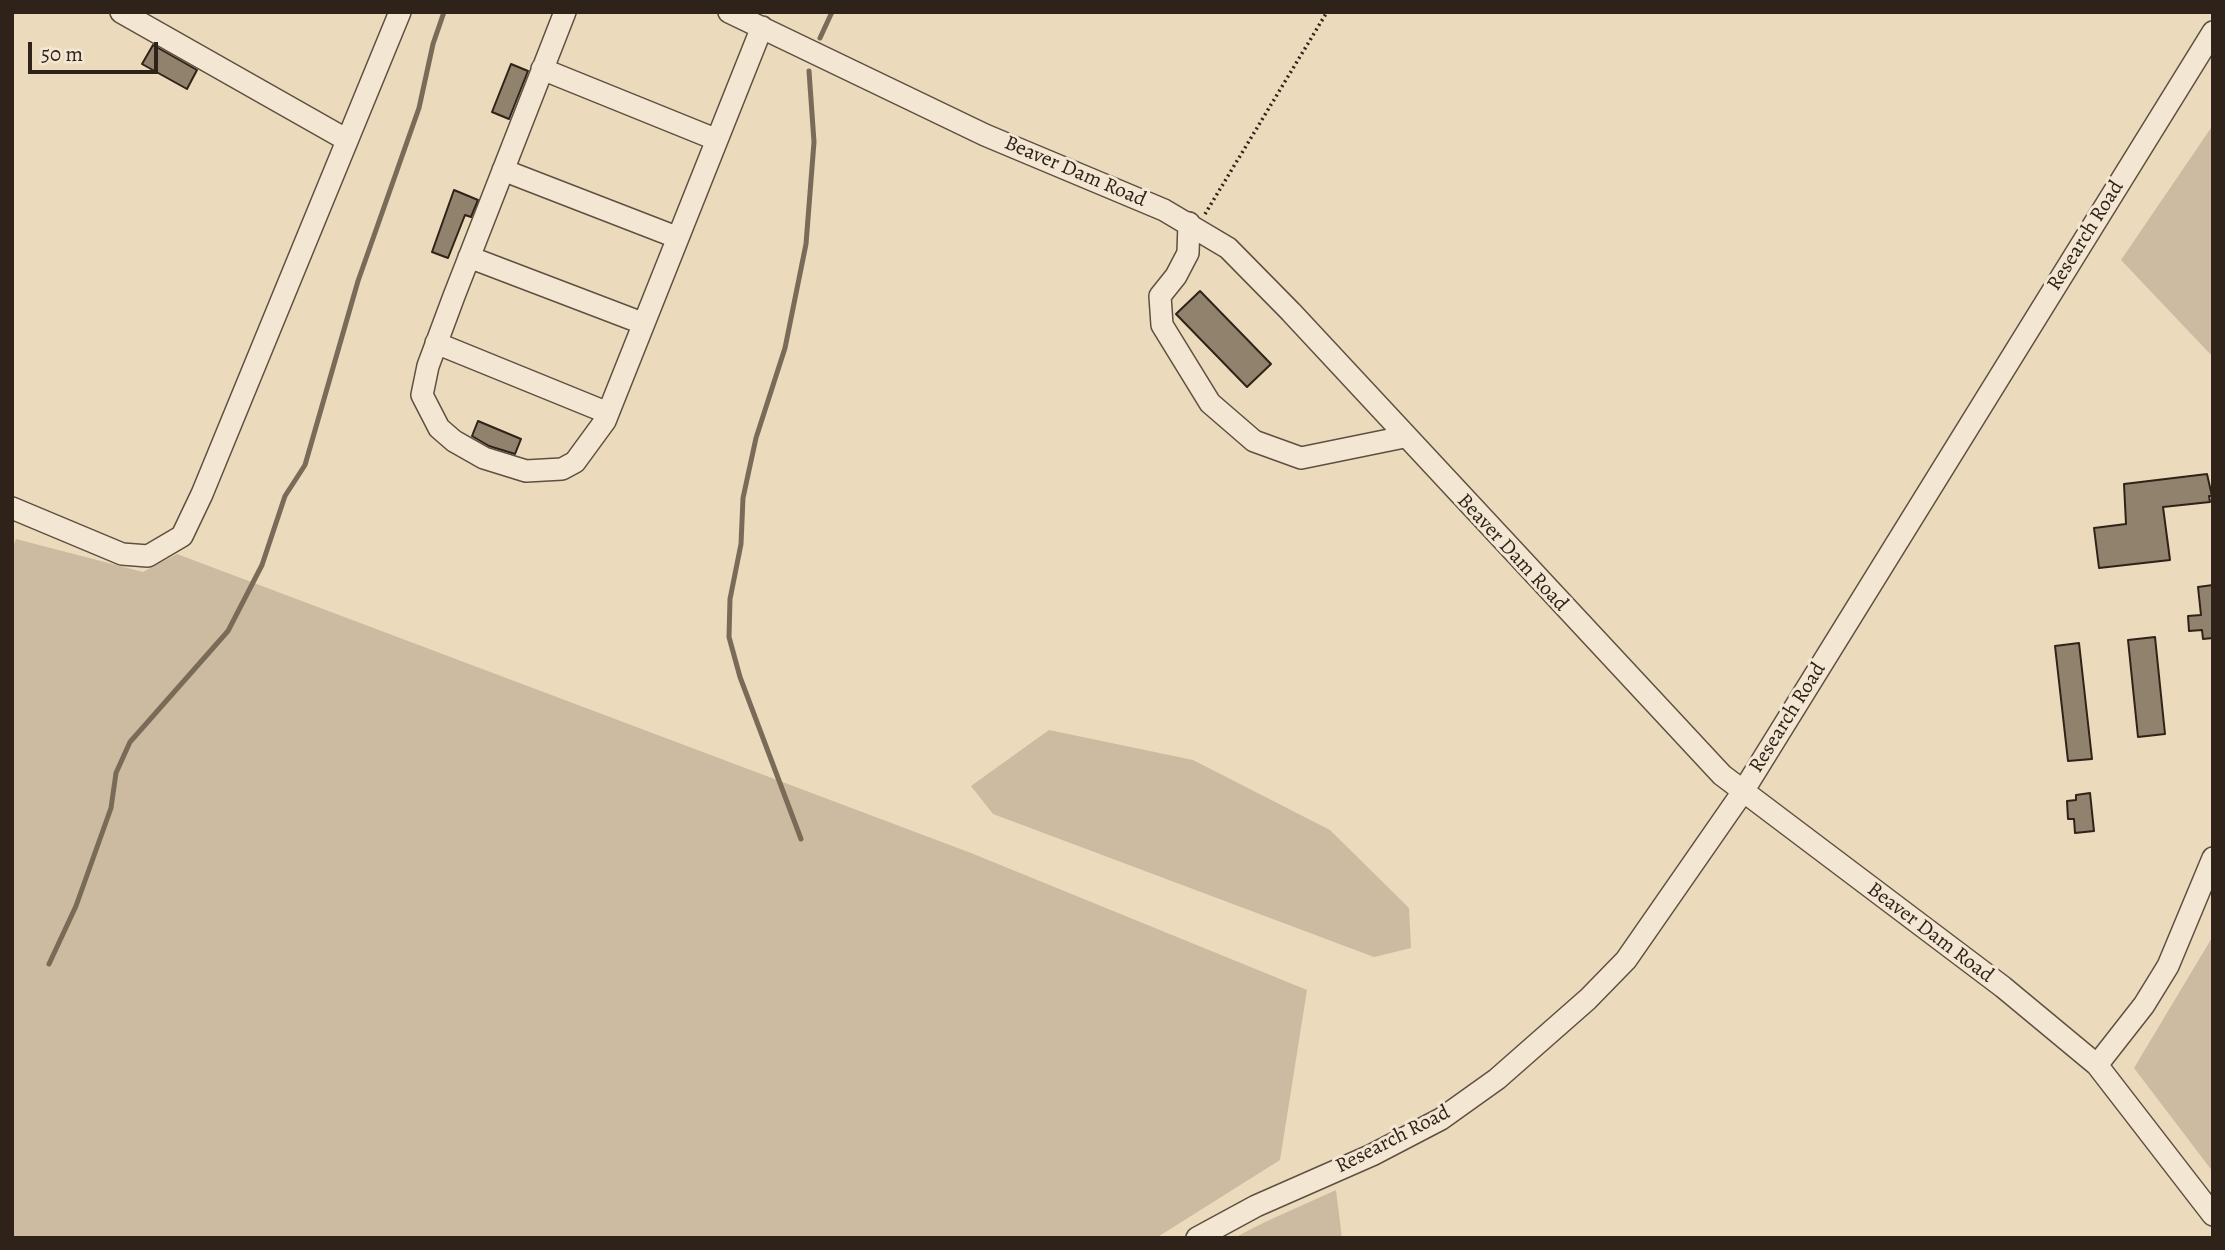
<!DOCTYPE html>
<style>
body{margin:0}
#map{position:relative;width:2225px;height:1250px;overflow:hidden;background:#ecdabc;font-family:Alegreya,serif}
canvas{display:block}
.frame{position:absolute;inset:0;border:14px solid #2f2218;pointer-events:none}
.scale{position:absolute;left:28px;top:42px;width:130px;height:32px;box-sizing:border-box;border:4px solid #2f2218;border-top:0;padding-left:9px;font-size:21px;line-height:24px;white-space:nowrap;color:#2f2218;-webkit-text-stroke:5px #f3e7d3;paint-order:stroke}
</style>
<div id="map">
<canvas width="2225" height="1250"></canvas>
<div class="frame"></div>
<div class="scale">50 m</div>
</div>
<script>
const context = document.querySelector('canvas').getContext('2d');
context.lineJoin = 'round';
function fill(path, color) { context.fillStyle = color; context.fill(path, 'evenodd'); }
const toPath = rows => new Path2D(rows.map(r => 'M' + r).join(''));
function stroke(path, color, width, dash) { context.strokeStyle = color; context.lineWidth = width; context.lineCap = dash ? 'butt' : 'round'; context.setLineDash(dash || []); context.stroke(path); }
function write(font, color, halo, rows, align = 'center') {
  context.font = font + ' Alegreya,serif'; context.lineWidth = 6; context.setLineDash([]); context.textBaseline = 'middle'; context.strokeStyle = halo; context.fillStyle = color; for (const [text, x, y, turn = 0] of rows) {
    context.save(); context.translate(x, y); context.rotate((+turn || 0) * Math.PI / 180); context.textAlign = isNaN(turn) ? turn : align; if (halo) context.strokeText(text, 0, 0); context.fillText(text, 0, 0); context.restore();
  }
}
fill(toPath([
 [2213,125,2213,357,2121,260],
 [16,539,143,572,177,554,971,853,1307,990,1280,1160,1156,1238,12,1238,12,549],
 [1049,730,1193,760,1330,830,1409,908,1411,948,1374,957,993,814,971,786],
 [2213,936,2213,1172,2134,1068],
 [1336,1190,1342,1238,1234,1238,1265,1222]
]), '#ccbba0');
stroke(toPath([
 [820,38,832,12],
 [801,839,740,677,729,637,730,599,741,544,743,498,756,438,785,348,806,244,814,142,809,71],
 [49,964,76,906,111,808,116,773,130,742,228,631,262,565,285,496,305,465,358,281,419,108,433,44,444,12]
]), '#7a6b59', 5);
const building = toPath([
 [153,45,197,70,187,89,142,64,153,45],
 [511,64,528,71,509,119,492,112,511,64],
 [454,190,478,200,471,217,465,215,448,258,432,252,454,190],
 [1200,291,1271,364,1247,387,1176,314,1200,291],
 [478,421,521,439,515,454,489,446,472,436,478,421],
 [2207,474,2212,496,2209,496,2210,502,2163,507,2170,560,2099,568,2094,528,2126,524,2124,484,2207,474],
 [2213,585,2213,638,2203,639,2202,630,2189,631,2188,616,2201,615,2198,587,2213,585],
 [2155,637,2165,734,2138,737,2128,640,2155,637],
 [2079,643,2092,759,2068,761,2055,646,2079,643],
 [2090,793,2094,831,2075,833,2074,819,2068,819,2067,801,2076,800,2076,795,2090,793]
]);
fill(building, '#91826d');
stroke(building, '#2f2218', 2);
const minor = toPath([
 [121,12,347,140],
 [565,12,454,296,428,366,422,395,439,428,454,441,484,458,526,471,562,469,575,462,605,421,762,27],
 [729,12,985,135,1164,210,1228,248,1291,312,1722,775,2003,987,2097,1065,2213,1215],
 [542,69,715,139],
 [503,170,676,237],
 [1189,223,1188,253,1176,276,1160,296,1162,325,1210,403,1254,441,1301,458,1404,437],
 [469,257,642,323],
 [436,343,608,413],
 [12,508,122,554,148,556,182,536,202,494,400,12],
 [2097,1065,2144,1005,2168,966,2213,858],
 [1197,1238,1256,1206,1372,1155,1441,1119,1497,1079,1588,999,1626,960,1742,793,2213,32]
]);
stroke(minor, '#5e5041', 24);
stroke(toPath([
 [1205,214,1327,12]
]), '#2f2218', 3.5, [2, 3.5]);
stroke(minor, '#f3e7d3', 21);
write('21px', '#2f2218', '#f3e7d3', [
 ["Beaver Dam Road",1075,172,23],
 ["Research Road",2086,236,-58],
 ["Beaver Dam Road",1512,553,47],
 ["Research Road",1788,718,-58],
 ["Beaver Dam Road",1930,933,37],
 ["Research Road",1393,1140,-27]
]);
</script>
